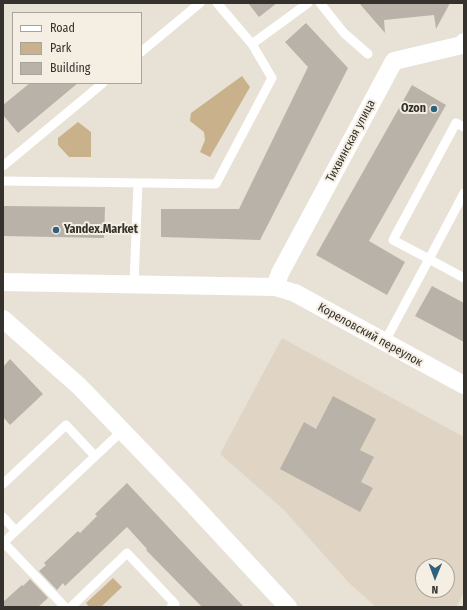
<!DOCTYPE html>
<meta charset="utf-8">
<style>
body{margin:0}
#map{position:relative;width:467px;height:610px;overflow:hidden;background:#e8e1d6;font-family:"Fira Sans Condensed",sans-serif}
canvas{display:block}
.frame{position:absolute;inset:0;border:4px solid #35322e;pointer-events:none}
.legend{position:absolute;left:12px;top:12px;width:130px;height:72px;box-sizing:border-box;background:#f5eee3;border:1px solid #a8a39b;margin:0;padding:5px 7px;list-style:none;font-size:12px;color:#35322e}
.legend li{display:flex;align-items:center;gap:8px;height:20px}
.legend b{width:20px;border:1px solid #a8a39b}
.north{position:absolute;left:415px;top:558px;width:40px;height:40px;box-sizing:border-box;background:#f5eee3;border:1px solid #a8a39b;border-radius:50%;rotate:181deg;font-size:11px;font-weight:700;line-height:16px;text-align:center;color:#35322e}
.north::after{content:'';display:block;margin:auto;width:14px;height:18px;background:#2e617e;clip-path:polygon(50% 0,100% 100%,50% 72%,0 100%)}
</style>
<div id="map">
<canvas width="467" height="610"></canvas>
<div class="frame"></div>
<ul class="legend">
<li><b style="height:5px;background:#fff"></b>Road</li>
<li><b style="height:11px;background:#c9b18c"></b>Park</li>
<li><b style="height:11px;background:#b9b2a8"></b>Building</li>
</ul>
<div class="north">N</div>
</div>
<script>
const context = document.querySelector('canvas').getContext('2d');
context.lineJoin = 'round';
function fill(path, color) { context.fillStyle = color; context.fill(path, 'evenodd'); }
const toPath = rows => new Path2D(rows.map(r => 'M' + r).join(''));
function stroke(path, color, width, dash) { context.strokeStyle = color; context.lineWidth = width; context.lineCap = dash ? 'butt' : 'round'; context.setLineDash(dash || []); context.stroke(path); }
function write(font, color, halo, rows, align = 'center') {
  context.font = font + ' "Fira Sans Condensed",sans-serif'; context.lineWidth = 4; context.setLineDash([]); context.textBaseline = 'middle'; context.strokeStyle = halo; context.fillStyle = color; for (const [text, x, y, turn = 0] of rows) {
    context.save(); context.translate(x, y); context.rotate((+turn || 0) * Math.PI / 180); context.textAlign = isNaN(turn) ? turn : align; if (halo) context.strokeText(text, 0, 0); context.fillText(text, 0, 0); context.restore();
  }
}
fill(toPath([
 [282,338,464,437,464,592,456,607,376,607,349,583,284,510,220,454],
 [423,566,447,566,447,590,423,590]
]), '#e0d5c4');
fill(toPath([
 [242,76,250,87,210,157,200,152,205,140,204,132,190,121,191,113],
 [78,122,91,132,91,157,69,157,58,145,58,138],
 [113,578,122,587,101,607,89,607,86,603]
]), '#c9b18c');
fill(toPath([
 [248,3,277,3,259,17],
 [359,3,450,3,436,29,434,15,384,20,385,33],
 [306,23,348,68,260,240,161,237,161,209,239,209,308,67,285,42],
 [30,83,78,83,18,133,3,115,3,105],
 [412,85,446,105,369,241,405,262,387,295,316,255],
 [3,206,105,207,104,238,3,236],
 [432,286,464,303,464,342,415,316],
 [10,359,43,394,10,425,3,417,3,367],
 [333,396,376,419,360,450,374,457,361,482,373,488,360,512,280,469,304,422,316,429],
 [127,483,201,562,244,607,202,607,146,550,147,549,127,527,65,586,63,583,57,590,39,571,46,565,44,563,78,531,80,533,97,516,95,514],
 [30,579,48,598,38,607,3,607,3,602,22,585,23,586]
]), '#b9b2a8');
stroke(toPath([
 [217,3,252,44,308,3],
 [320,3,344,33,368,54],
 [141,52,200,3],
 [3,166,103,83],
 [3,181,216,184,272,78,252,44],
 [464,193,429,259,464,278],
 [134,284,138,183],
 [384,343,429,259,393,240,456,123,464,127],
 [3,484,66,425,95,456],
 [3,517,16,531],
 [3,543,122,431],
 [4,543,65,607],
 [71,607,127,553,175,604,171,607]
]), '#fff', 9);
stroke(toPath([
 [3,282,275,287,295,293,464,385],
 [275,287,280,273,286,262,394,61,462,45,464,42],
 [3,319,79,386,186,497,288,607]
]), '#fff', 18);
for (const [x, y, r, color] of [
 [434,109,4,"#2e617e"],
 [56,230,4,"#2e617e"]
]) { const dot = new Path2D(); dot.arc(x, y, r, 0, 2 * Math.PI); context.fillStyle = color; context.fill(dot); stroke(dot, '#f5eee3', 1.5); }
write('bold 12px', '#35322e', '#f5eee3', [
 ["Ozon",426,109],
 ["Yandex.Market",64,230,"left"]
], 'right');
write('12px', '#35322e', '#f5eee3', [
 ["Тихвинская улица",351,141,-62],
 ["Кореловский переулок",370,335,29]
]);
</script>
